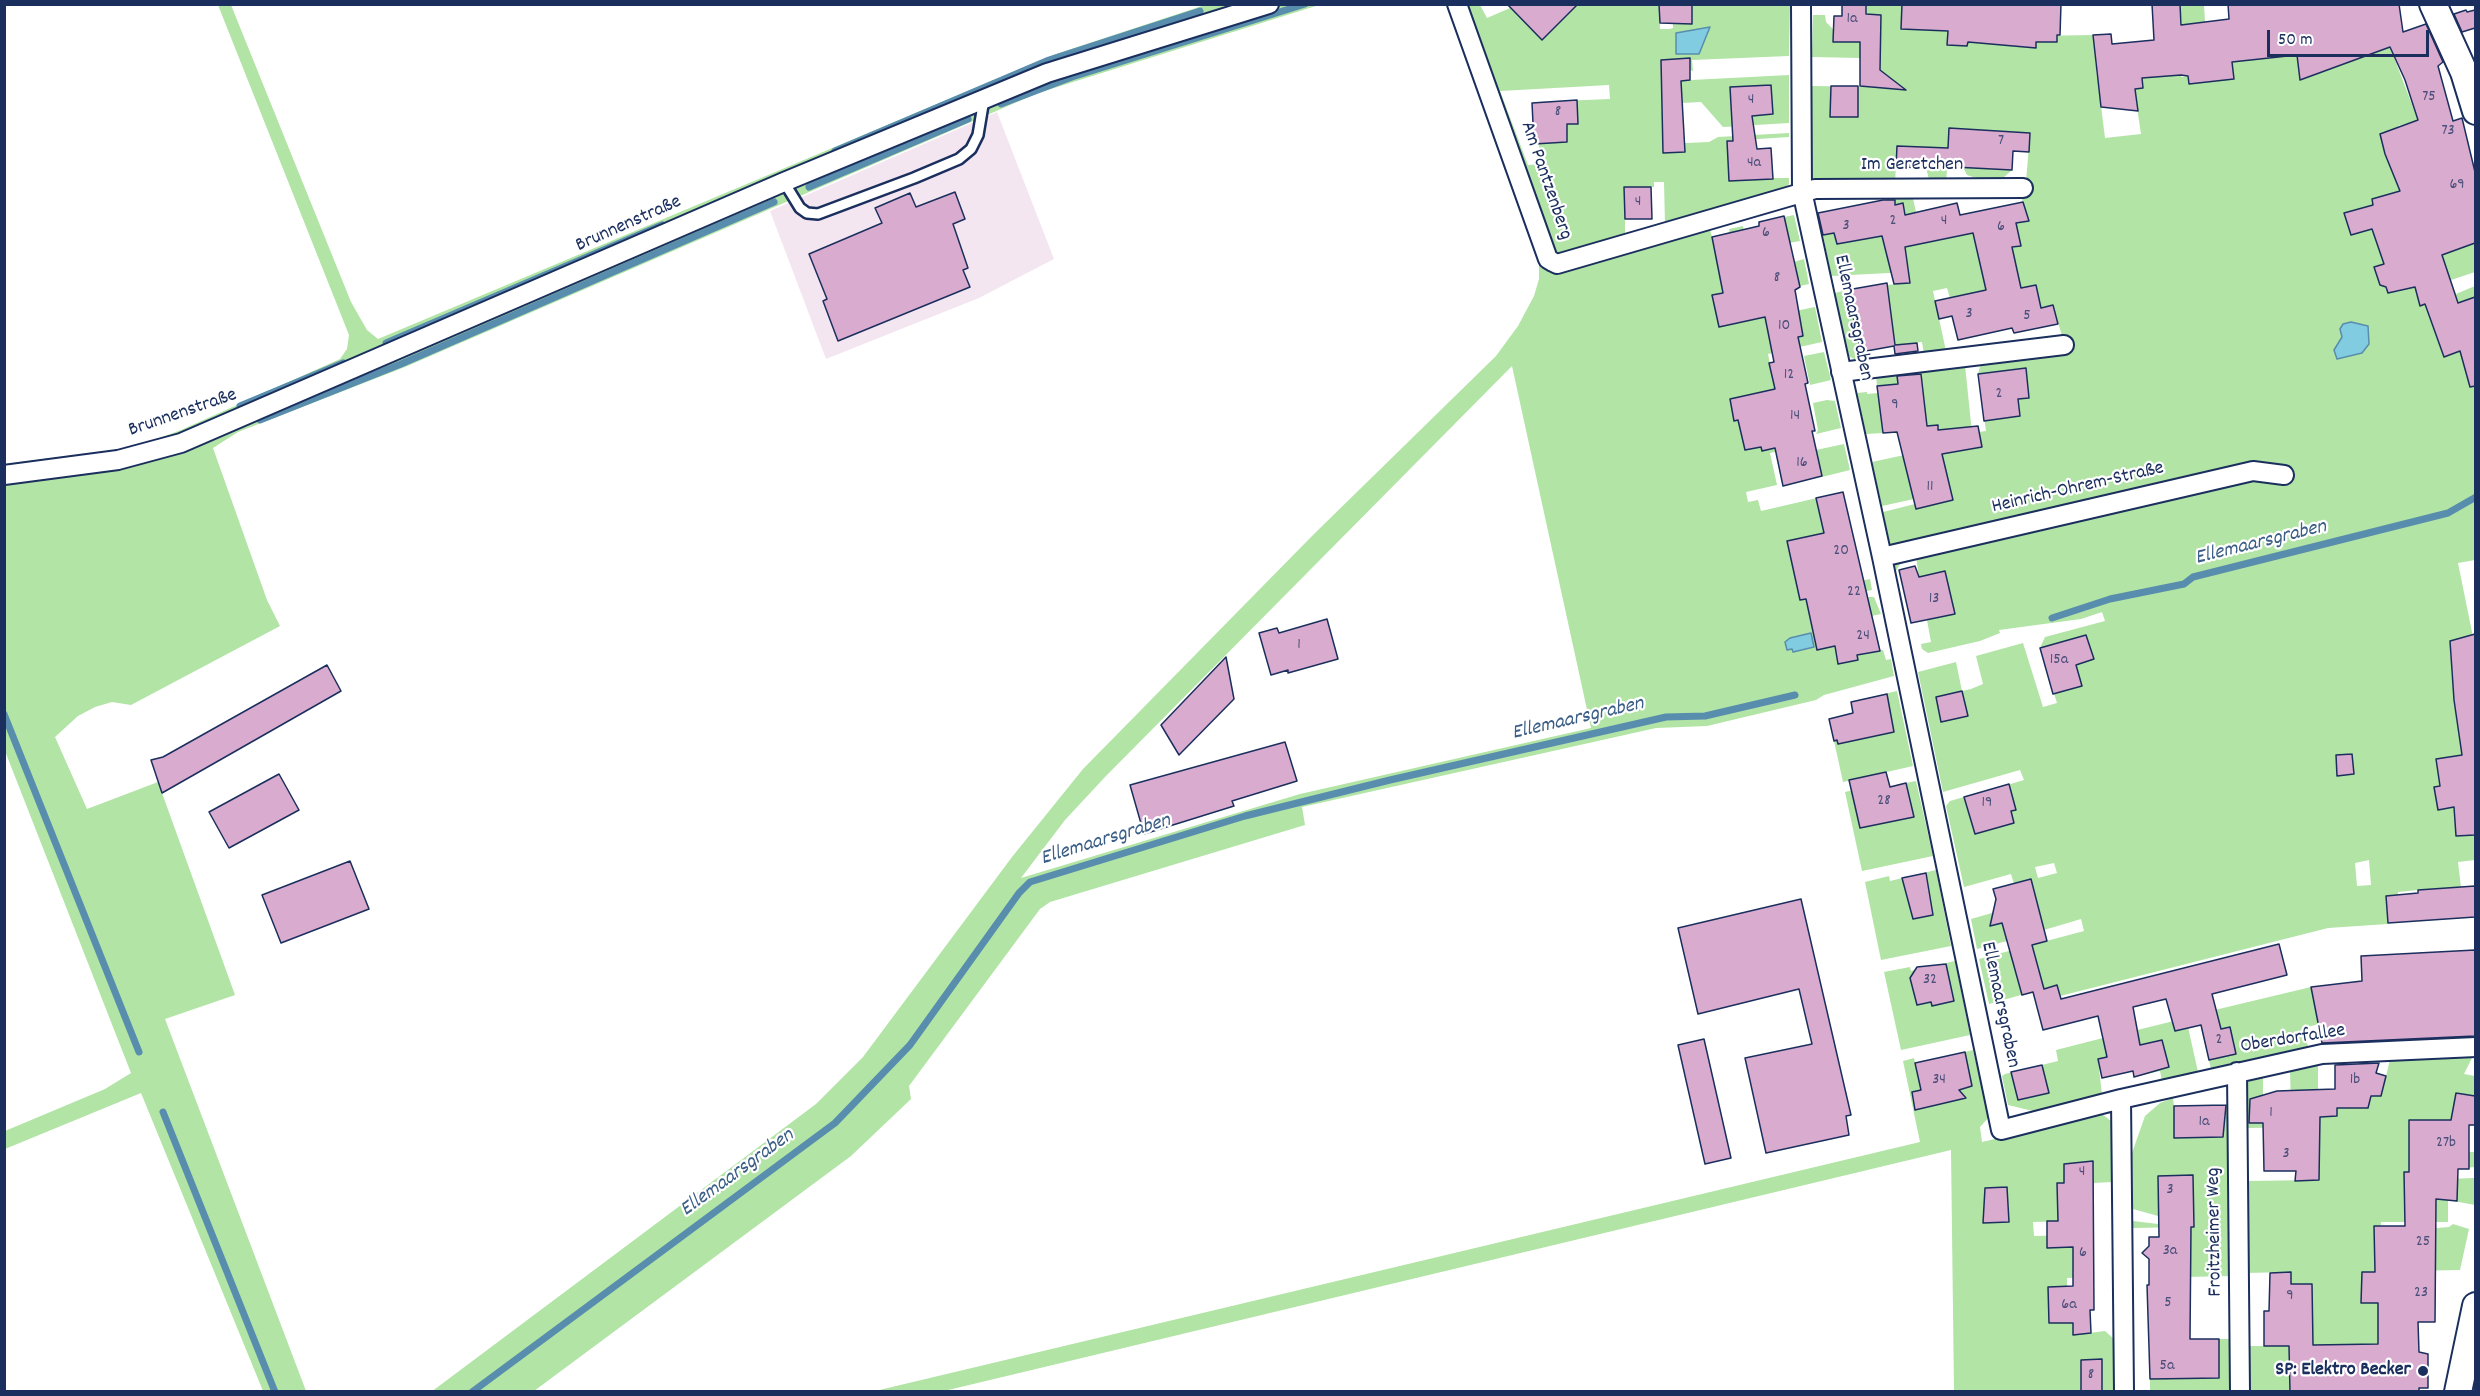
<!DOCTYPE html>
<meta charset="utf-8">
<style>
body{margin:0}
#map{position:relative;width:2480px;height:1396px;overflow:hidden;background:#fff;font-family:Dekko,sans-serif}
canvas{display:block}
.frame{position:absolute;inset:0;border:6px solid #1b2f5e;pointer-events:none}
.scale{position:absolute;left:2267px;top:30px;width:162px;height:27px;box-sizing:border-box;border:3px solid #1b2f5e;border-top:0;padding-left:8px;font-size:18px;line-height:21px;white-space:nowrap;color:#1b2f5e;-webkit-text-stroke:4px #fff;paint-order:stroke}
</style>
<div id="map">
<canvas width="2480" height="1396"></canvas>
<div class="frame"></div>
<div class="scale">50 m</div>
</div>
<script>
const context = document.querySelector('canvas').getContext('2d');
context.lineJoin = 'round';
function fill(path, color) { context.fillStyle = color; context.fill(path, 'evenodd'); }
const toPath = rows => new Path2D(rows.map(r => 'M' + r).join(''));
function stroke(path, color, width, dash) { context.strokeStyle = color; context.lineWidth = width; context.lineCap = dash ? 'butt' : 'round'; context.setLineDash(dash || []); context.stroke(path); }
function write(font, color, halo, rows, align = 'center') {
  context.font = font + ' Dekko,sans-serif'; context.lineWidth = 4.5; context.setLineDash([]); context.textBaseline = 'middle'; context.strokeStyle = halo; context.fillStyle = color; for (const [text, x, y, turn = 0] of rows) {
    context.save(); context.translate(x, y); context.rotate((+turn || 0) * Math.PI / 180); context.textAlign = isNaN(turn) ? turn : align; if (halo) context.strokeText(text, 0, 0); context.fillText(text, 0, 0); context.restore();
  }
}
fill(toPath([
 [997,112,1054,259,979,298,826,359,770,211]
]), '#f4e6f0');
fill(toPath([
 [218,5,231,5,351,302,367,330,378,339,1056,54,1205,5,1319,5,1038,93,405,367,238,432,213,448,267,600,280,626,131,705,112,702,95,707,78,716,55,737,87,809,158,782,235,995,165,1019,306,1391,263,1391,141,1093,5,1149,5,1131,105,1089,131,1073,5,751,5,464,136,447,181,430,340,359,347,349,349,335],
 [1449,5,1480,5,1487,18,1510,8,1507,5,1659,5,1660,29,1669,29,1673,28,1672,5,1790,5,1789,56,1692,60,1693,71,1690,70,1672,81,1789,75,1789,123,1723,127,1701,102,1663,104,1664,144,1709,142,1718,137,1789,133,1789,137,1727,141,1728,151,1771,148,1773,178,1789,178,1789,184,1785,189,1665,225,1664,182,1654,182,1654,187,1651,187,1652,219,1625,219,1625,236,1709,225,1714,245,1731,242,1729,229,1743,226,1748,252,1726,303,1731,324,1815,307,1822,342,1768,354,1775,389,1739,397,1785,446,1814,440,1814,443,1770,453,1777,485,1746,492,1748,502,1758,500,1761,511,1843,492,1848,518,1838,586,1870,579,1872,590,1867,591,1868,597,1874,597,1881,614,1813,628,1832,634,1875,625,1880,650,1883,650,1886,660,1891,659,1894,676,1824,695,1816,700,1707,726,1656,728,1302,807,1305,825,1050,902,1040,909,909,1086,911,1099,851,1156,534,1391,431,1392,816,1104,863,1057,1012,857,1083,769,1314,534,1496,356,1518,326,1534,296,1539,279,1539,259],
 [1609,85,1610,99,1537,102,1540,164,1528,165,1500,91],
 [1512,366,1591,728,1300,794,1021,878,1065,820,1105,777],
 [1866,5,1902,5,1901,29,2037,36,2093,35,2097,78,2108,77,2109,91,2142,88,2142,78,2155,77,2155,73,2181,70,2181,77,2188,76,2189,84,2233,79,2232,62,2297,55,2301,80,2390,47,2416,115,2439,114,2398,126,2412,187,2372,199,2373,205,2345,213,2351,235,2405,219,2385,255,2396,292,2415,287,2416,291,2433,258,2475,243,2475,272,2451,280,2456,294,2475,286,2475,315,2434,330,2444,357,2460,351,2468,374,2476,372,2475,560,2458,563,2474,642,2450,642,2452,680,2473,679,2475,684,2475,698,2470,699,2471,715,2475,715,2475,782,2434,790,2437,802,2475,795,2475,860,2458,862,2462,896,2419,901,2418,890,2398,892,2398,895,2386,896,2388,924,2328,928,2060,996,2056,985,1989,1004,1979,959,2084,931,2081,919,2044,930,2037,901,2021,882,2014,884,2011,874,1964,887,1946,806,1950,801,1964,797,1975,834,2014,823,2004,786,2024,780,2020,770,1943,792,1918,672,1956,662,1962,691,1971,689,1983,684,1976,656,2023,643,2043,707,2057,703,2040,648,2045,637,2105,621,2102,612,2081,619,1999,630,2000,633,1980,641,1928,653,1922,649,1921,644,1931,642,1927,620,1955,614,1945,572,1919,577,1916,557,1903,559,1896,571,1883,512,1915,504,1917,509,1953,500,1942,454,1982,447,1979,432,1986,431,1978,374,1981,363,2067,353,2053,305,2041,307,2036,285,2006,292,1995,311,1950,298,1947,288,1933,291,1946,351,1924,354,1922,342,1895,345,1887,285,1909,283,1908,272,1831,276,1823,235,1834,233,1837,244,1862,239,1889,206,1885,194,1912,194,1916,212,1957,203,1964,233,1973,231,1990,252,2021,246,2016,223,2029,221,2020,193,2026,182,2030,133,1950,128,1946,183,1930,183,1926,168,1934,168,1935,148,1897,146,1895,184,1818,184,1812,179,1812,86,1878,87,1860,58,1812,57,1813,15,1825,15,1826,22,1833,29,1833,42,1854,42,1870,15,1866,14],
 [2135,94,2141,134,2105,138,2100,98],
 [2369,860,2371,885,2357,886,2355,863],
 [2054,863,2057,873,2038,878,2035,867],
 [2180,5,2204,5,2205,22,2182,25],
 [1963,167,2012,170,2003,178,1979,179,1967,175],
 [1794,215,1800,241,1789,243,1784,217],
 [1804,259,1809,284,1800,286,1795,264,1790,263],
 [1847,290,1861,352,1857,361,1849,356,1835,293],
 [1824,352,1831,380,1810,385,1804,356],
 [1965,365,1972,433,1939,437,1938,425,1912,428,1909,402,1924,400,1922,382,1877,386,1876,375],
 [1867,392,1867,394,1878,393,1883,433,1866,434,1857,393],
 [1827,400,1835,401,1841,428,1816,434,1818,430,1813,403],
 [1844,444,1850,470,1822,477,1816,450],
 [1909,454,1914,499,1882,506,1872,462],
 [1897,691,1913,766,1843,782,1834,741,1858,735,1851,702],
 [1916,781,1933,856,1862,871,1845,792,1871,786,1872,790],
 [1936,870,1951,946,1881,960,1865,882,1889,876,1890,881],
 [1999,911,2007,941,1977,949,1971,919],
 [1955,961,1970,1035,1901,1050,1884,972,1910,967,1911,971],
 [2311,987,2319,1024,2304,1028,2308,1047,2211,1069,2198,1014],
 [2186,1018,2198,1072,2162,1081,2160,1071,2134,1077,2125,1033],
 [2103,1038,2107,1057,2098,1059,2102,1095,2033,1111,2008,1105,2002,1076,2005,1074,2058,1061,2056,1050],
 [1973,1050,1989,1117,1980,1127,1982,1142,2102,1114,2111,1121,2112,1182,2094,1183,2094,1199,2072,1199,2072,1221,2033,1222,2034,1236,2072,1235,2073,1231,2094,1231,2094,1277,2067,1278,2067,1287,2094,1287,2094,1310,2090,1311,2091,1323,2073,1323,2073,1335,2105,1331,2114,1339,2115,1391,1954,1391,1951,1150,944,1391,871,1392,1920,1142,1903,1061,1914,1058,1926,1108,1939,1104,1937,1094,1965,1052],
 [2473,1056,2464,1074,2475,1076,2475,1125,2409,1126,2409,1153,2475,1152,2475,1167,2446,1169,2446,1179,2475,1178,2475,1205,2448,1200,2448,1222,2381,1222,2381,1233,2449,1227,2453,1224,2469,1229,2460,1270,2362,1272,2361,1302,2380,1303,2394,1344,2290,1390,2247,1391,2247,1346,2296,1346,2312,1336,2312,1284,2291,1284,2290,1272,2245,1273,2245,1181,2318,1180,2309,1139,2320,1138,2320,1127,2244,1128,2245,1086,2251,1079,2263,1076,2263,1099,2291,1106,2290,1069,2318,1063,2318,1116,2337,1116,2337,1108,2368,1108,2372,1092,2382,1094,2390,1059],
 [2173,1098,2174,1106,2221,1105,2221,1109,2230,1103,2233,1276,2184,1277,2188,1227,2133,1228,2133,1221,2158,1224,2158,1216,2133,1209,2132,1153,2145,1116,2160,1103],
 [2172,1339,2233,1339,2234,1391,2150,1391,2150,1349]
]), '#b1e4a5');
const water = toPath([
 [1710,27,1699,54,1676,54,1676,33,1710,27],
 [2351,322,2368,326,2369,344,2362,353,2337,359,2334,350,2342,337,2340,329,2343,324,2351,322],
 [1811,633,1814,647,1793,652,1792,649,1787,650,1785,642,1790,638,1811,633]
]);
fill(water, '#81cce1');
stroke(water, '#588dad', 1.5);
stroke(toPath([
 [1001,104,1072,77,1305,4],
 [835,151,1049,60,1200,11],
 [809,187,968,119],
 [386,343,662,225],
 [240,406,343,363],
 [260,420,401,364,774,202],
 [2052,618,2110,599,2184,584,2193,577,2448,513,2476,497],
 [4,714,139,1052],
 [163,1112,275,1392],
 [472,1392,835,1123,910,1045,1019,893,1030,882,1245,816,1390,780,1666,717,1705,716,1795,695]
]), '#588dad', 7);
const building = toPath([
 [1507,4,1578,4,1542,40,1507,4],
 [1659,4,1692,4,1692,24,1660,23,1659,4],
 [1842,4,1866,4,1866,14,1881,15,1880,70,1906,90,1860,86,1860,42,1833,42,1834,16,1842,16,1842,4],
 [1902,4,2061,4,2060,35,2057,35,2057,42,2036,42,2036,48,1968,42,1967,46,1947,45,1948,31,1901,29,1902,4],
 [2152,4,2180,4,2181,25,2229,19,2228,4,2399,4,2403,32,2426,24,2443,62,2438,66,2453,121,2462,118,2475,172,2475,243,2442,255,2458,303,2475,297,2475,386,2470,387,2460,351,2444,357,2425,304,2420,306,2415,287,2388,293,2386,287,2380,285,2374,267,2384,264,2372,229,2351,235,2344,213,2373,205,2372,199,2400,191,2385,154,2380,134,2418,120,2405,80,2390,47,2300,80,2297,55,2232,62,2234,79,2189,84,2188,76,2181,75,2142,78,2143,88,2135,89,2138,111,2101,107,2093,35,2111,34,2112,44,2154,40,2152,4],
 [2466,10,2467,12,2475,10,2475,28,2462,32,2454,14,2466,10],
 [1690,58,1690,80,1681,81,1685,152,1663,153,1661,60,1690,58],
 [1771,85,1773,114,1752,116,1757,149,1771,148,1773,179,1729,181,1727,141,1733,141,1730,87,1771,85],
 [1831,86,1858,86,1858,117,1830,117,1831,86],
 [1577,100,1578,124,1567,124,1567,142,1534,144,1532,103,1577,100],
 [1949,128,2030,133,2029,152,2013,151,2012,170,1934,166,1934,168,1896,167,1897,146,1948,148,1949,128],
 [1624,187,1651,187,1652,219,1625,219,1624,187],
 [955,192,965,219,953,224,968,268,963,270,970,287,838,341,823,301,827,299,809,254,882,223,875,208,910,193,916,207,955,192],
 [1883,200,1895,200,1895,205,1903,203,1905,215,1957,203,1960,215,2023,202,2029,221,2016,223,2021,246,2012,247,2021,288,2036,285,2041,308,2053,305,2058,324,2014,333,2012,328,1958,340,1952,316,1939,319,1935,301,1986,290,1973,233,1905,247,1910,283,1894,284,1882,236,1837,244,1834,233,1823,235,1818,213,1883,200],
 [1784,216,1800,287,1795,290,1803,336,1798,337,1808,383,1805,384,1815,431,1812,431,1822,476,1783,486,1775,448,1762,451,1761,447,1745,450,1738,420,1734,421,1730,399,1775,389,1769,363,1774,362,1765,317,1719,327,1712,295,1723,293,1712,237,1759,226,1759,222,1784,216],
 [1887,283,1895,345,1917,343,1918,351,1895,354,1894,346,1861,352,1847,290,1887,283],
 [2026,368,2029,398,2018,399,2020,416,1984,421,1978,374,2026,368],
 [1921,374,1927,426,1938,425,1938,430,1978,426,1982,447,1942,454,1953,500,1916,509,1897,432,1883,433,1877,386,1898,384,1897,376,1921,374],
 [1843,492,1880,651,1857,655,1858,660,1838,664,1835,646,1817,650,1806,599,1800,600,1787,541,1824,533,1816,498,1843,492],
 [1915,566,1919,577,1945,571,1955,614,1911,623,1899,570,1915,566],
 [1327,619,1338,659,1288,673,1288,670,1271,675,1259,633,1277,628,1279,633,1327,619],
 [2475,634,2475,835,2456,836,2454,807,2438,810,2434,787,2440,786,2436,759,2462,755,2454,700,2450,641,2475,634],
 [2086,635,2094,659,2076,665,2082,686,2053,694,2040,648,2086,635],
 [1226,657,1234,699,1179,755,1161,725,1226,657],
 [327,665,341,691,162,793,151,760,163,757,327,665],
 [1962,691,1968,716,1941,722,1936,697,1962,691],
 [1887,694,1894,732,1838,744,1837,740,1834,741,1829,719,1853,713,1851,702,1887,694],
 [1285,742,1297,781,1232,801,1234,806,1144,834,1130,785,1285,742],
 [2352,754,2354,774,2337,776,2336,755,2352,754],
 [1886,772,1890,787,1906,783,1914,817,1860,828,1849,780,1886,772],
 [279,774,299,810,229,848,209,812,279,774],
 [2009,784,2016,810,2011,811,2014,823,1975,834,1964,797,2009,784],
 [350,861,369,909,281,943,262,895,350,861],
 [1926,873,1933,915,1913,919,1902,878,1926,873],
 [2031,879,2047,941,2032,945,2044,989,2057,985,2061,999,2279,944,2287,975,2212,994,2221,1029,2230,1027,2236,1054,2209,1060,2201,1025,2175,1031,2166,999,2133,1007,2140,1045,2162,1040,2169,1067,2134,1077,2133,1071,2102,1078,2098,1059,2107,1057,2098,1016,2043,1030,2033,992,2022,995,2002,923,1990,926,1996,899,1993,889,2031,879],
 [2475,886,2475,917,2388,923,2386,896,2418,893,2418,890,2475,886],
 [1801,899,1851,1115,1846,1116,1849,1135,1766,1153,1745,1058,1812,1044,1799,989,1698,1014,1678,928,1801,899],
 [2475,950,2475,1036,2322,1043,2311,987,2362,981,2361,956,2475,950],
 [1946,964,1954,1001,1932,1006,1931,1002,1917,1005,1910,978,1917,967,1946,964],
 [1704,1039,1731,1158,1705,1164,1678,1045,1704,1039],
 [1965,1052,1972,1086,1959,1090,1966,1098,1915,1110,1912,1092,1921,1090,1915,1063,1965,1052],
 [2379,1063,2376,1073,2386,1076,2381,1096,2371,1096,2368,1108,2337,1108,2337,1116,2320,1117,2319,1180,2295,1181,2296,1171,2264,1171,2263,1123,2249,1123,2250,1099,2277,1091,2335,1089,2335,1065,2379,1063],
 [2042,1065,2049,1093,2018,1100,2011,1072,2042,1065],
 [2456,1093,2475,1096,2475,1125,2469,1125,2469,1169,2458,1169,2457,1201,2436,1199,2435,1322,2418,1322,2419,1352,2428,1354,2428,1388,2419,1388,2419,1392,2290,1392,2289,1346,2264,1346,2264,1311,2269,1311,2270,1273,2291,1272,2291,1284,2312,1284,2313,1345,2378,1344,2378,1303,2361,1303,2362,1272,2375,1272,2374,1226,2405,1226,2404,1172,2409,1172,2409,1120,2451,1120,2456,1093],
 [2226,1105,2223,1137,2174,1138,2174,1106,2226,1105],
 [2093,1161,2094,1310,2090,1310,2091,1333,2073,1335,2073,1323,2049,1323,2048,1287,2073,1286,2073,1247,2047,1248,2047,1221,2058,1221,2057,1183,2064,1183,2064,1164,2093,1161],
 [2193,1175,2194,1227,2191,1227,2190,1339,2219,1339,2219,1378,2150,1379,2147,1285,2149,1285,2149,1259,2142,1253,2149,1246,2149,1237,2159,1237,2158,1176,2193,1175],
 [2007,1187,2009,1222,1983,1223,1985,1188,2007,1187],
 [2102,1359,2102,1392,2081,1392,2081,1360,2102,1359]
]);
fill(building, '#d9abce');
stroke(building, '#1b2f5e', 1.5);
const lane = toPath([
 [784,182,800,208,807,213,818,214,914,178,959,159,971,149,978,135,984,99]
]);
const street = toPath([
 [1457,4,1548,259,1553,262,1557,264,1815,189,2023,188],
 [1801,4,1802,191,1882,557,2001,1130,2121,1099],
 [1841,372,2064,345],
 [4,475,118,460,181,443,784,182,1047,73,1269,4],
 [1882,557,2253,471,2284,475],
 [2237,1072,2240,1392],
 [2124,1392,2121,1099,2322,1054,2476,1047]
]);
const secondary = toPath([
 [2433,4,2464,72,2476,111],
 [2458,1392,2476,1306]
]);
stroke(lane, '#1b2f5e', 14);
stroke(street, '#1b2f5e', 22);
stroke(secondary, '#1b2f5e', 30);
stroke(lane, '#fff', 9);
stroke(street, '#fff', 18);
stroke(secondary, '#fff', 26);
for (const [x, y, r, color] of [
 [2423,1371,6,"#1b2f5e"]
]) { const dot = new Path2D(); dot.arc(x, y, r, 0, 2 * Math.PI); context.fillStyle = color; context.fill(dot); stroke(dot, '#fff', 2); }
write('16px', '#4a4e7a', null, [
 ["1a",1852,20],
 ["75",2429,98],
 ["4",1751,101],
 ["8",1558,113],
 ["73",2448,132],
 ["7",2001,142],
 ["4a",1754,164],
 ["69",2457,186],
 ["4",1638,203],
 ["2",1893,222],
 ["4",1944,222],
 ["3",1846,227],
 ["6",2001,228],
 ["6",1766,234],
 ["8",1777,279],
 ["3",1969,315],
 ["5",2027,317],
 ["10",1784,327],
 ["12",1789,376],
 ["2",1999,395],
 ["9",1895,406],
 ["14",1795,417],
 ["16",1802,464],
 ["11",1930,488],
 ["20",1841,552],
 ["22",1854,593],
 ["13",1934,600],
 ["24",1863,637],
 ["1",1299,646],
 ["15a",2059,661],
 ["28",1884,802],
 ["19",1987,804],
 ["32",1930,981],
 ["2",2219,1041],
 ["34",1939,1081],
 ["1b",2355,1081],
 ["1",2271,1114],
 ["1a",2204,1123],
 ["27b",2446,1144],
 ["3",2286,1155],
 ["4",2082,1173],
 ["3",2170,1191],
 ["25",2423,1243],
 ["3a",2170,1252],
 ["6",2083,1254],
 ["23",2421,1294],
 ["9",2290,1297],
 ["5",2168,1304],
 ["6a",2069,1306],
 ["5a",2167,1367],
 ["8",2091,1376]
]);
write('20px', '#1b2f5e', '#fff', [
 ["Im Geretchen",1912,166],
 ["Am Pantzenberg",1545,181,71],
 ["Brunnenstraße",629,225,-24],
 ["Ellemaarsgraben",1852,318,78],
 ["Brunnenstraße",183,414,-19],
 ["Heinrich-Ohrem-Straße",2078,489,-13],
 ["Ellemaarsgraben",1999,1005,78],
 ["Oberdorfallee",2293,1040,-9],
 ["Froitzheimer Weg",2216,1232,-91]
]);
write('bold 20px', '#1b2f5e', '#fff', [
 ["SP: Elektro Becker",2411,1371]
], 'right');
write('italic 21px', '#3a5e85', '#fff', [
 ["Ellemaarsgraben",2261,544,-14],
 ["Ellemaarsgraben",1578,720,-13],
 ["Ellemaarsgraben",1106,841,-17],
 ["Ellemaarsgraben",738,1174,-36]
]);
</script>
